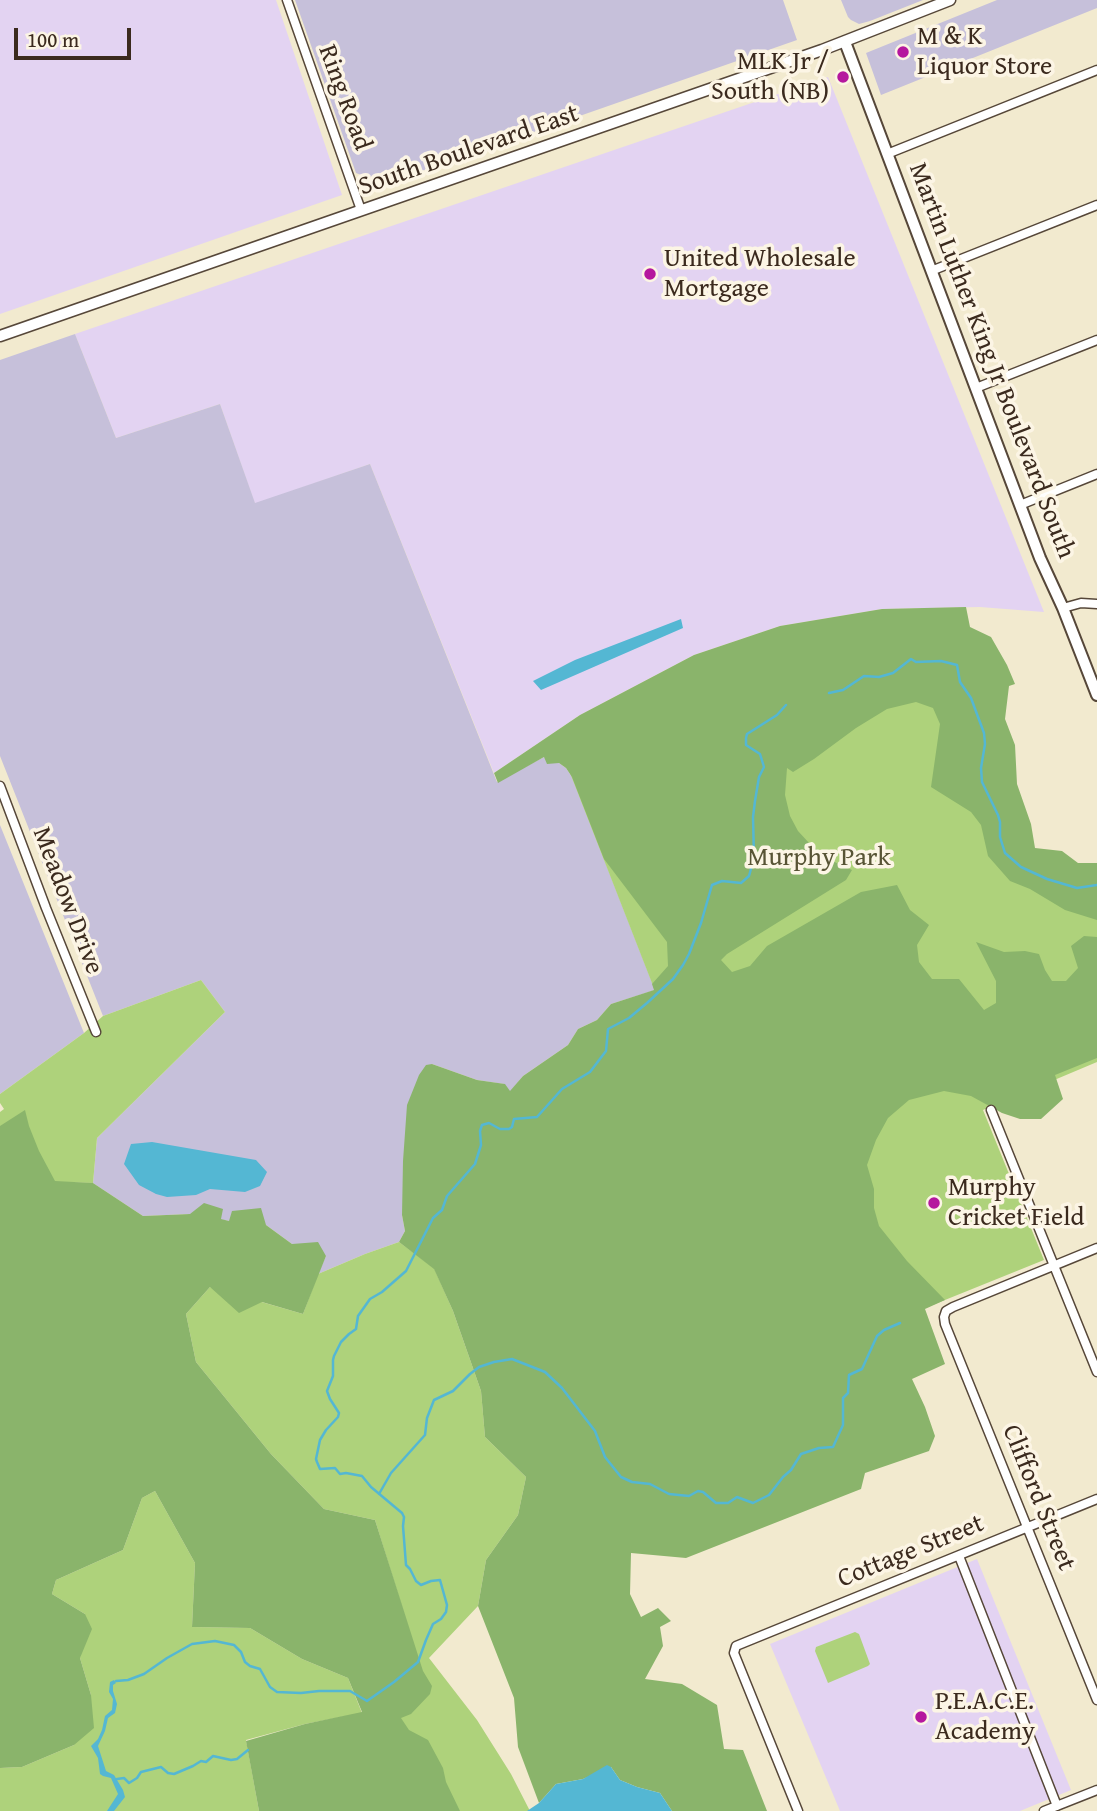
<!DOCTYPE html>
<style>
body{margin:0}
#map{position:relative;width:1097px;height:1811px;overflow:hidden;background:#f2eacf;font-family:"Gentium Book Plus",serif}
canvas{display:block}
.scale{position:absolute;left:14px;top:28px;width:117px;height:32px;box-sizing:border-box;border:4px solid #3b2a1e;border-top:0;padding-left:9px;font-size:21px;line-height:24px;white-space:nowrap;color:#3b2a1e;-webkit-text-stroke:5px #fcf5e5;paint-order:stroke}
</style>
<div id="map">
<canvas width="1097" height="1811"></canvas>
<div class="scale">100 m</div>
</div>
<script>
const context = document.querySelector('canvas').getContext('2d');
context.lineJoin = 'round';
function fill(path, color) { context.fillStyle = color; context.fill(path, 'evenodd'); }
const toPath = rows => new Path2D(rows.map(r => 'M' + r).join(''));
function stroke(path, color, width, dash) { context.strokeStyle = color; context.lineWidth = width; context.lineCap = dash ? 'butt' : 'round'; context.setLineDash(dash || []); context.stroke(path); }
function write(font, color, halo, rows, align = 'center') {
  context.font = font + ' "Gentium Book Plus",serif'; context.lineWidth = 7; context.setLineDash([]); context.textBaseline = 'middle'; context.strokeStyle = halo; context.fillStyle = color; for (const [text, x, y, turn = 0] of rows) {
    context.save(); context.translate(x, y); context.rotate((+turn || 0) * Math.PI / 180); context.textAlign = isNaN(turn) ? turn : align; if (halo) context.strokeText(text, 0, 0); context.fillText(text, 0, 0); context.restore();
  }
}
fill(toPath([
 [0,0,276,0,342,195,0,314],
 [828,77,1044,612,980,607,882,609,780,626,694,655,580,715,494,773,370,464,255,504,220,404,116,438,75,334],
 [977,1559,1071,1790,1020,1811,840,1811,770,1644]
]), '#e3d3f2');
fill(toPath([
 [295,0,783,0,797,40,385,184,356,173],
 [841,0,923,0,870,21,859,24,851,20,848,17],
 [997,0,1097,0,1097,8,881,95,866,53],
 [75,334,116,438,220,404,255,503,370,464,497,782,544,757,559,763,566,768,572,777,655,990,611,1004,597,1020,578,1029,568,1045,523,1076,510,1092,504,1084,477,1080,432,1064,402,1215,405,1231,399,1242,365,1254,318,1274,326,1256,292,1244,266,1225,229,1221,190,1214,143,1216,93,1183,97,1138,225,1012,201,980,103,1016,0,756,0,360],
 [0,825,84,1033,0,1094]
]), '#c6c0da');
fill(toPath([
 [906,641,1047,893,1097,874,1097,1062,983,1110,1044,1260,883,1325,742,1214,565,760],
 [201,980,225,1012,97,1138,93,1183,56,1182,72,1209,411,1636,375,1520,324,1509,271,1454,196,1362,186,1314,210,1287,303,1314,318,1274,365,1254,399,1242,434,1268,453,1311,481,1391,485,1437,526,1477,518,1515,486,1560,478,1606,429,1658,477,1720,511,1774,530,1811,454,1811,429,1768,0,1282,0,1112,4,1109,0,1103,0,1094,84,1033,103,1016],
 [155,1491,195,1563,192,1627,250,1628,302,1659,348,1678,362,1713,305,1724,246,1740,259,1811,0,1811,0,1768,22,1767,74,1745,91,1695,80,1658,85,1614,52,1594,56,1580,123,1550,142,1498],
 [855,1632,859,1634,870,1664,868,1666,828,1683,815,1651,816,1647]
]), '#aed27b');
fill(toPath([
 [966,607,970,627,991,637,1007,665,1015,684,1009,686,1005,719,1015,745,1017,784,1031,824,1035,848,1062,851,1078,863,1097,863,1097,920,1065,910,1030,889,1010,881,988,856,981,825,971,812,931,787,940,724,933,708,916,702,887,709,856,728,814,759,793,772,787,768,785,795,790,816,798,831,810,844,828,859,852,870,846,880,727,954,721,960,732,972,750,966,767,946,861,892,897,885,910,910,929,925,917,945,919,962,932,979,959,979,984,1010,996,1003,996,981,976,942,1004,952,1025,951,1039,954,1045,970,1052,981,1066,981,1078,968,1071,946,1084,936,1097,937,1097,1058,1055,1075,1063,1099,1041,1119,1020,1119,1002,1113,971,1096,944,1091,909,1100,888,1118,876,1140,867,1165,874,1189,874,1208,879,1226,907,1261,945,1300,925,1309,945,1364,912,1379,925,1407,935,1436,929,1451,865,1473,861,1489,686,1558,631,1553,630,1594,641,1617,658,1608,671,1621,660,1627,663,1646,645,1679,682,1684,717,1705,724,1749,743,1750,767,1811,672,1811,660,1793,637,1787,620,1780,611,1767,583,1779,556,1784,539,1803,518,1747,514,1698,478,1606,486,1560,518,1515,526,1477,485,1437,481,1391,453,1311,434,1269,399,1242,405,1231,402,1215,403,1161,407,1105,419,1075,426,1065,432,1064,477,1080,505,1084,510,1091,523,1076,568,1045,578,1029,597,1020,611,1004,654,990,652,984,668,966,667,942,604,859,572,777,566,768,559,763,547,764,544,757,498,783,494,773,580,715,694,655,780,626,882,609],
 [25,1110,29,1126,39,1151,55,1181,93,1183,143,1216,190,1214,204,1203,223,1209,221,1219,229,1221,232,1211,261,1208,266,1225,292,1244,318,1242,326,1256,303,1314,262,1302,239,1313,210,1287,186,1314,196,1362,271,1454,324,1509,375,1520,423,1671,432,1686,430,1694,411,1714,401,1718,409,1730,428,1740,443,1768,446,1782,460,1811,259,1811,246,1741,305,1724,362,1712,348,1678,302,1659,250,1628,192,1627,195,1563,155,1491,142,1498,123,1550,56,1580,52,1594,85,1614,92,1629,80,1658,91,1695,94,1728,74,1745,22,1767,0,1768,0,1126]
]), '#8ab46b');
fill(toPath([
 [681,619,683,628,541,690,533,681,575,660],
 [152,1142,256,1160,267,1172,260,1186,245,1192,210,1189,196,1195,167,1197,156,1194,139,1185,124,1164,131,1144],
 [114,1680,116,1683,113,1685,113,1691,117,1704,115,1713,108,1718,105,1731,98,1746,106,1771,114,1775,123,1790,125,1797,114,1811,107,1811,118,1794,111,1778,103,1776,100,1774,98,1758,91,1746,98,1739,102,1730,105,1716,112,1710,113,1699,109,1692,110,1682],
 [607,1765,611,1767,620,1780,637,1787,660,1793,672,1811,527,1811,539,1803,556,1784,583,1779]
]), '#54b7d3');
stroke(toPath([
 [829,693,843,690,864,676,879,677,893,673,911,659,916,662,941,661,957,665,960,682,971,698,984,733,985,744,981,768,982,782,998,815,1000,822,1000,837,1005,853,1021,867,1047,879,1077,888,1097,885],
 [379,1494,391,1473,425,1435,427,1418,434,1400,453,1391,470,1374,479,1367,494,1362,512,1359,545,1372,562,1388,595,1431,605,1457,621,1477,632,1482,650,1484,669,1494,689,1496,698,1491,703,1492,716,1503,728,1503,737,1497,753,1503,769,1495,783,1477,791,1470,801,1454,819,1448,833,1447,843,1425,843,1398,848,1393,849,1375,862,1369,877,1336,884,1330,900,1323],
 [116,1681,128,1680,144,1674,167,1658,192,1644,215,1641,234,1645,241,1652,245,1662,250,1666,260,1669,270,1687,277,1692,301,1693,319,1691,350,1691,367,1701,394,1682,418,1662,426,1640,433,1624,441,1619,446,1612,447,1605,440,1580,431,1581,421,1585,416,1581,410,1569,406,1565,403,1526,404,1517,402,1513,371,1487,362,1476,346,1473,340,1474,335,1468,320,1469,317,1462,316,1459,320,1440,326,1430,338,1417,339,1413,330,1399,327,1391,333,1376,333,1360,334,1356,341,1342,349,1334,356,1329,358,1316,370,1299,382,1292,406,1271,433,1218,442,1210,447,1196,475,1164,481,1145,480,1131,482,1125,489,1123,500,1129,509,1129,512,1127,514,1119,537,1117,562,1089,590,1072,606,1051,608,1029,629,1018,647,1003,673,979,683,965,689,954,701,923,712,885,722,881,741,883,749,876,754,858,753,817,755,801,759,777,764,767,760,754,746,745,746,738,747,734,777,715,786,705],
 [117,1779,124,1778,129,1783,137,1778,141,1772,161,1767,168,1773,174,1774,193,1766,201,1761,206,1762,213,1756,231,1760,237,1759,248,1750]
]), '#54b7d3', 2.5);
const minor = toPath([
 [287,0,361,210],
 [887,154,1097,70],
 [931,271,1097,205],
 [976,388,1097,340],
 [1020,505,1097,474],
 [1063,608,1081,603,1097,604],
 [0,786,46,908,96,1032],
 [991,1110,1097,1372],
 [1097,1248,953,1307,946,1311,944,1317,945,1324,1097,1700],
 [959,1556,1057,1806],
 [798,1811,734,1653,736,1646,1097,1499],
 [1044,1811,1097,1790]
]);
const tertiary = toPath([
 [0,336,822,50,950,0]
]);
const secondary = toPath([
 [845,42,1020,505,1040,558,1063,608,1097,695]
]);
stroke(minor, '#564739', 11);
stroke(tertiary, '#564739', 13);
stroke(secondary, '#564739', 14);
stroke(minor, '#fff', 8);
stroke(tertiary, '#fff', 10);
stroke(secondary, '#fff', 10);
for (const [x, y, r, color] of [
 [903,52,7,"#b5179e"],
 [843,77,7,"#b5179e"],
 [650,274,7,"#b5179e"],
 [934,1203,7,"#b5179e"],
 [921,1717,7,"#b5179e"]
]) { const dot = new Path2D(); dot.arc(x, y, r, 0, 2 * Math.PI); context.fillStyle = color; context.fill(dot); stroke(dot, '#fcf5e5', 2.5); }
write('26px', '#3b2a1e', '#fcf5e5', [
 ["M & K",917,37],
 ["Liquor Store",917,67],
 ["MLK Jr /",829,62,"right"],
 ["South (NB)",829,92,"right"],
 ["United Wholesale",664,259],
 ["Mortgage",664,289],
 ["Murphy",948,1188],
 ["Cricket Field",948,1218],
 ["P.E.A.C.E.",935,1702],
 ["Academy",935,1732]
], 'left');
write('26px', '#3b2a1e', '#fcf5e5', [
 ["Ring Road",344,98,70],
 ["South Boulevard East",469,151,-19],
 ["Martin Luther King Jr Boulevard South",991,361,69],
 ["Meadow Drive",67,901,69],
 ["Clifford Street",1038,1498,68],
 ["Cottage Street",911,1552,-22]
]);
write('26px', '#585435', '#fcf5e5', [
 ["Murphy Park",819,858]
]);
</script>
